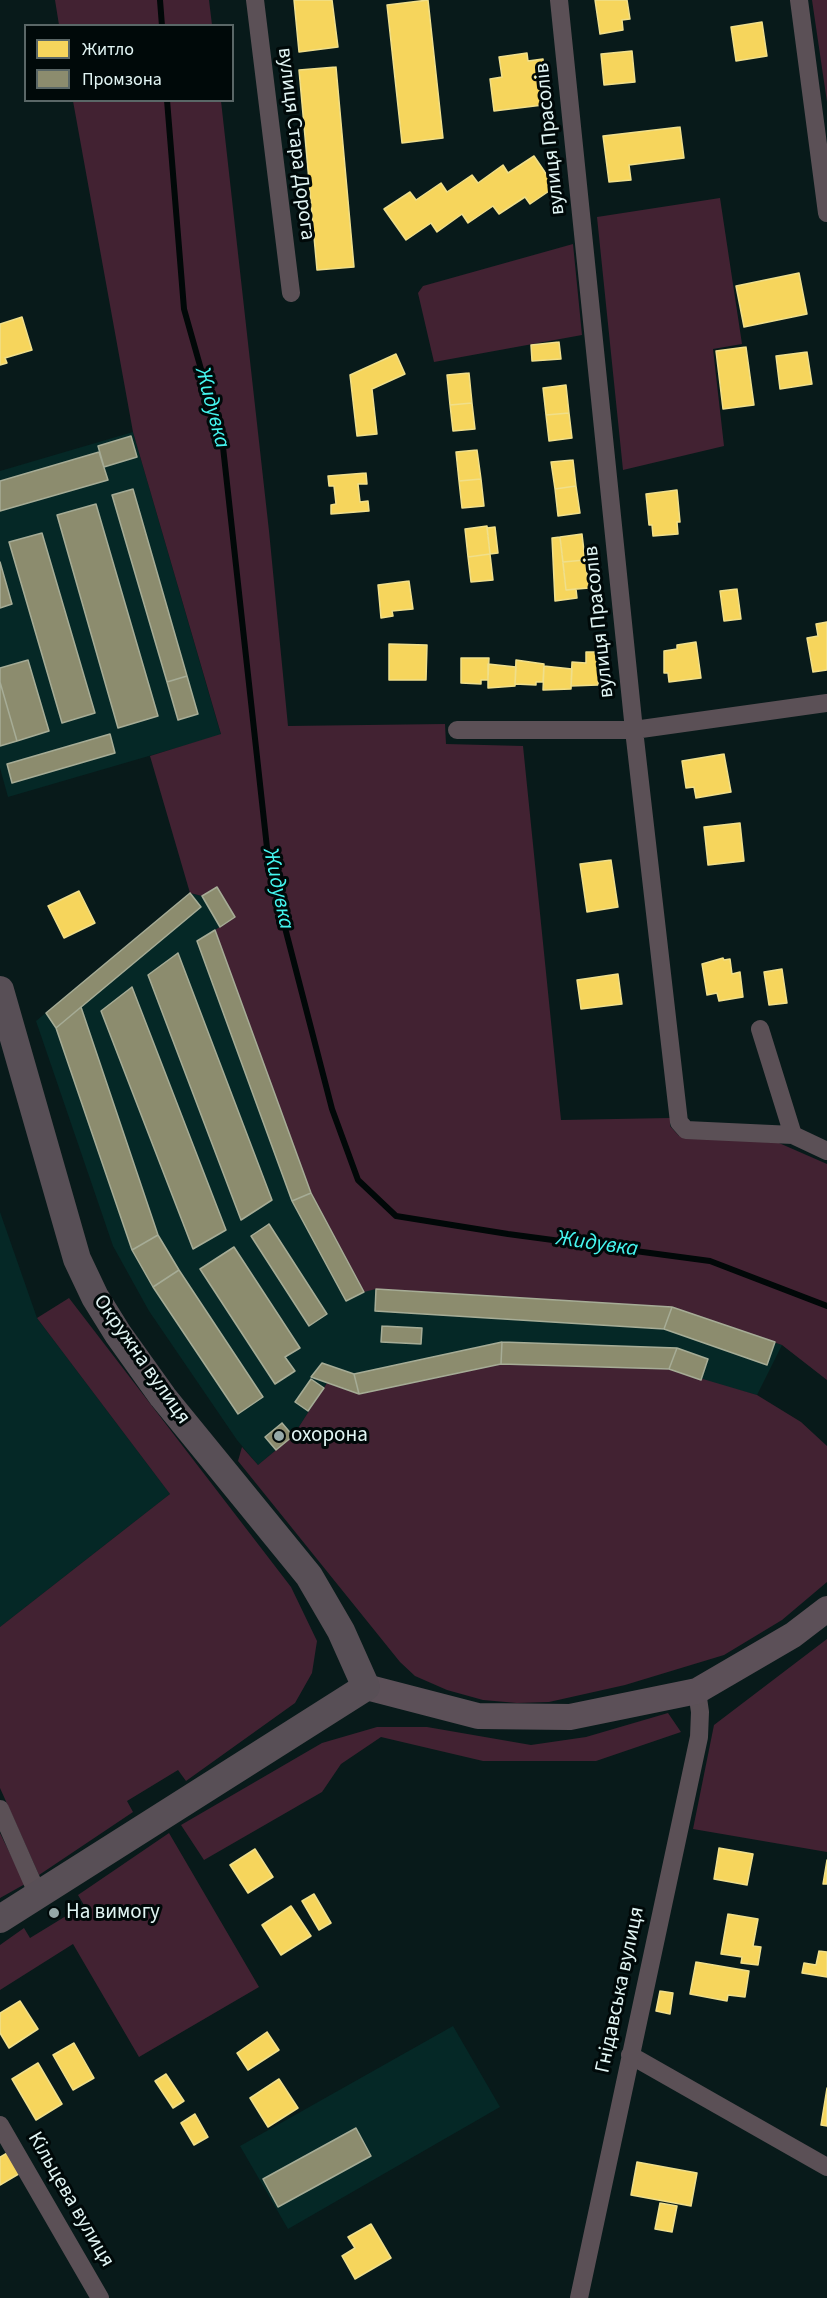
<!DOCTYPE html>
<meta charset="utf-8">
<style>
body{margin:0}
#map{position:relative;width:827px;height:2298px;overflow:hidden;background:#081a1a;font-family:"Source Sans 3",sans-serif}
canvas{display:block}
.legend{position:absolute;left:24px;top:24px;width:210px;height:78px;box-sizing:border-box;background:#000909;border:2px solid #5a6767;margin:0;padding:8px 10px;list-style:none;font-size:18px;color:#e1f5f4}
.legend li{display:flex;align-items:center;gap:12px;height:30px}
.legend b{width:30px;border:2px solid #5a6767}
</style>
<div id="map">
<canvas width="827" height="2298"></canvas>
<ul class="legend">
<li><b style="height:16px;background:#f6d55c"></b>Житло</li>
<li><b style="height:16px;background:#8c8c6e"></b>Промзона</li>
</ul>
</div>
<script>
const context = document.querySelector('canvas').getContext('2d');
context.lineJoin = 'round';
function fill(path, color) { context.fillStyle = color; context.fill(path, 'evenodd'); }
const toPath = rows => new Path2D(rows.map(r => 'M' + r).join(''));
function stroke(path, color, width, dash) { context.strokeStyle = color; context.lineWidth = width; context.lineCap = dash ? 'butt' : 'round'; context.setLineDash(dash || []); context.stroke(path); }
function write(font, color, halo, rows, align = 'center') {
  context.font = font + ' "Source Sans 3",sans-serif'; context.lineWidth = 6; context.setLineDash([]); context.textBaseline = 'middle'; context.strokeStyle = halo; context.fillStyle = color; for (const [text, x, y, turn = 0] of rows) {
    context.save(); context.translate(x, y); context.rotate((+turn || 0) * Math.PI / 180); context.textAlign = isNaN(turn) ? turn : align; if (halo) context.strokeText(text, 0, 0); context.fillText(text, 0, 0); context.restore();
  }
}
fill(toPath([
 [133,432,221,735,8,797,0,768,0,471],
 [217,887,235,917,215,931,311,1193,364,1291,376,1289,672,1307,782,1345,757,1395,701,1380,359,1394,327,1383,293,1436,258,1465,237,1440,149,1311,113,1246,36,1021,190,893,202,896],
 [0,1212,37,1318,170,1494,0,1627],
 [453,2026,500,2107,288,2229,240,2146]
]), '#052826');
fill(toPath([
 [55,0,209,0,212,25,59,25],
 [812,0,827,0,827,102],
 [73,101,221,101,269,531,288,726,445,724,446,744,523,746,561,1120,670,1118,670,1126,679,1136,779,1143,827,1164,827,1380,782,1345,672,1307,376,1289,364,1292,311,1193,215,930,235,917,217,887,202,896,190,893,150,756,221,734,133,432],
 [720,198,742,344,713,349,724,446,623,470,597,217],
 [573,244,582,335,434,362,418,293,423,286],
 [69,1298,291,1587,317,1641,312,1673,295,1703,186,1781,178,1770,127,1801,133,1812,39,1875,0,1788,0,1627,170,1494,37,1318],
 [501,1364,669,1369,757,1395,801,1422,827,1446,827,1582,782,1620,724,1655,625,1685,549,1702,517,1703,483,1700,447,1690,415,1676,400,1662,238,1461,242,1447,258,1465,293,1436,327,1383,359,1394],
 [827,1639,827,1852,693,1829,714,1725],
 [668,1713,681,1732,596,1761,483,1761,381,1737,341,1764,322,1792,204,1860,181,1825,322,1743,377,1727,427,1727,531,1745,586,1737],
 [0,1833,25,1884,0,1898],
 [169,1833,259,1987,139,2057,73,1944,0,1990,0,1945,24,1928,30,1938,84,1905,78,1895]
]), '#422232');
const homes = toPath([
 [294,0,332,0,338,47,299,52,294,0],
 [428,0,443,138,402,143,387,5,428,0],
 [595,0,627,0,630,19,622,20,623,30,600,34,595,0],
 [762,22,767,56,736,61,731,27,762,22],
 [632,51,635,82,604,85,601,54,632,51],
 [527,53,528,61,543,59,546,82,540,82,543,105,494,111,490,79,502,77,499,57,527,53],
 [336,67,354,267,317,270,299,70,336,67],
 [680,127,684,158,629,165,631,180,609,182,603,136,680,127],
 [534,156,555,187,530,204,525,197,499,214,493,206,468,223,462,214,437,232,431,223,406,240,384,209,410,192,416,200,441,183,447,192,472,175,478,183,503,165,508,173,534,156],
 [799,273,807,314,744,327,736,286,799,273],
 [22,317,32,350,5,358,7,363,0,365,0,324,22,317],
 [559,342,561,359,532,361,531,345,559,342],
 [746,347,754,405,723,409,716,351,746,347],
 [807,352,812,384,780,389,776,356,807,352],
 [396,354,405,374,372,389,377,434,357,436,350,375,396,354],
 [469,373,472,403,450,405,447,375,469,373],
 [566,385,569,413,546,415,543,388,566,385],
 [472,403,475,429,453,431,450,405,472,403],
 [569,413,572,438,549,441,546,415,569,413],
 [477,450,481,479,459,481,456,452,477,450],
 [573,460,576,486,555,489,551,462,573,460],
 [366,473,367,484,358,484,360,502,368,501,369,511,331,514,331,505,336,504,334,486,329,486,328,476,366,473],
 [481,479,484,506,462,508,459,481,481,479],
 [576,486,580,513,558,516,555,489,576,486],
 [677,490,680,522,677,522,678,534,653,536,652,525,649,525,646,494,677,490],
 [487,526,490,554,468,557,465,529,487,526],
 [495,527,498,553,490,554,487,528,495,527],
 [582,534,585,560,563,562,560,537,582,534],
 [560,537,566,590,576,589,577,598,555,601,552,538,560,537],
 [490,554,493,580,471,582,468,557,490,554],
 [585,560,589,588,566,590,563,562,585,560],
 [409,581,413,609,392,611,393,616,381,618,378,585,409,581],
 [737,589,741,619,724,621,720,591,737,589],
 [827,622,827,670,813,672,807,638,818,636,816,624,827,622],
 [696,642,701,678,669,682,668,673,664,673,664,651,677,649,677,645,696,642],
 [389,644,427,645,426,680,389,680,389,644],
 [586,652,599,652,598,685,571,686,572,662,586,663,586,652],
 [461,658,489,658,488,680,481,680,481,684,461,683,461,658],
 [516,660,544,664,543,682,536,682,536,685,515,684,516,660],
 [488,664,516,667,515,686,488,688,488,664],
 [544,666,572,669,571,689,543,690,544,666],
 [724,754,731,792,696,798,694,787,686,788,682,761,724,754],
 [740,823,744,861,708,865,704,827,740,823],
 [611,860,618,907,587,912,580,864,611,860],
 [79,891,95,923,64,938,48,906,79,891],
 [723,958,724,960,730,959,732,974,740,972,743,997,719,1001,717,993,707,995,702,964,723,958],
 [782,969,787,1003,769,1005,764,972,782,969],
 [618,974,622,1004,581,1009,577,980,618,974],
 [719,1848,753,1854,747,1885,714,1879,719,1848],
 [255,1849,273,1877,248,1893,230,1865,255,1849],
 [827,1860,827,1884,823,1884,827,1860],
 [314,1894,331,1923,319,1930,302,1901,314,1894],
 [291,1906,311,1936,281,1955,262,1925,291,1906],
 [728,1914,758,1919,753,1946,761,1947,758,1965,741,1963,742,1957,721,1954,728,1914],
 [819,1951,827,1952,827,1977,802,1973,804,1963,816,1965,819,1951],
 [696,1962,749,1971,745,1997,728,1995,727,2001,690,1994,696,1962],
 [660,1991,673,1993,670,2014,656,2011,660,1991],
 [20,2001,38,2029,9,2048,0,2033,0,2013,20,2001],
 [267,2032,279,2050,248,2070,237,2053,267,2032],
 [74,2043,94,2078,73,2090,53,2055,74,2043],
 [38,2063,62,2104,36,2120,12,2079,38,2063],
 [166,2074,184,2101,173,2108,155,2081,166,2074],
 [279,2079,298,2108,268,2127,250,2098,279,2079],
 [827,2088,827,2126,821,2125,827,2088],
 [195,2114,208,2137,194,2145,181,2123,195,2114],
 [9,2152,22,2172,0,2185,0,2157,9,2152],
 [637,2162,697,2173,691,2206,631,2195,637,2162],
 [660,2203,677,2206,672,2232,655,2229,660,2203],
 [371,2224,391,2258,355,2279,342,2256,355,2248,348,2237,371,2224]
]);
fill(homes, '#f6d55c');
stroke(homes, '#f0df8a', 1.5);
const industry = toPath([
 [131,436,137,457,104,467,98,446,131,436],
 [99,452,108,480,0,511,0,481,99,452],
 [133,489,187,676,167,682,112,495,133,489],
 [96,504,158,716,118,728,57,515,96,504],
 [42,533,95,713,62,723,9,542,42,533],
 [0,562,12,604,0,608,0,562],
 [28,660,49,731,17,741,0,682,0,668,28,660],
 [187,676,198,714,178,720,167,682,187,676],
 [0,682,17,741,0,746,0,682],
 [110,734,115,753,12,783,7,764,110,734],
 [217,887,235,917,220,927,202,896,217,887],
 [190,893,201,907,56,1028,46,1013,190,893],
 [215,930,311,1193,292,1201,197,941,215,930],
 [178,953,272,1200,241,1220,148,975,178,953],
 [132,987,226,1230,193,1249,101,1011,132,987],
 [81,1007,158,1235,132,1250,56,1028,81,1007],
 [311,1193,364,1292,346,1301,292,1201,311,1193],
 [269,1224,327,1314,309,1326,251,1236,269,1224],
 [158,1235,179,1270,153,1287,132,1250,158,1235],
 [234,1247,300,1348,285,1357,295,1371,275,1384,200,1269,234,1247],
 [179,1270,263,1397,238,1414,153,1287,179,1270],
 [376,1289,672,1307,664,1329,375,1311,376,1289],
 [672,1307,775,1342,767,1365,664,1329,672,1307],
 [382,1326,422,1328,421,1344,381,1342,382,1326],
 [502,1342,501,1364,359,1394,354,1374,502,1342],
 [502,1342,677,1348,669,1369,501,1364,502,1342],
 [677,1348,708,1359,701,1380,669,1369,677,1348],
 [322,1363,354,1374,359,1394,311,1377,322,1363],
 [311,1379,324,1388,308,1411,295,1402,311,1379],
 [282,1423,293,1436,276,1450,265,1437,282,1423],
 [356,2128,371,2156,278,2207,263,2179,356,2128]
]);
fill(industry, '#8c8c6e');
stroke(industry, '#a6ac96', 1.5);
stroke(toPath([
 [160,0,162,26],
 [167,100,184,309,223,447,269,866,332,1109,358,1180,396,1216,508,1234,710,1261,827,1306]
]), '#010808', 6);
stroke(toPath([
 [255,0,291,293],
 [559,0,634,730,679,1122,686,1130,793,1135,827,1151],
 [799,0,827,213],
 [457,730,634,730,827,703],
 [760,1029,793,1135],
 [0,1809,38,1895],
 [630,2055,827,2167],
 [0,2125,100,2298],
 [579,2298,699,1737,700,1712,697,1691]
]), '#5b5056', 18);
stroke(toPath([
 [366,1687,478,1716,570,1717,697,1691,793,1635,827,1609]
]), '#5c5058', 26);
stroke(toPath([
 [0,990,77,1259,95,1297,118,1334,163,1397,309,1576,341,1631,366,1687,0,1919]
]), '#584f56', 28);
for (const [x, y, r, color] of [
 [279,1436,6,"#95a8a8"],
 [54,1913,6,"#95a8a8"]
]) { const dot = new Path2D(); dot.arc(x, y, r, 0, 2 * Math.PI); context.fillStyle = color; context.fill(dot); stroke(dot, '#000909', 2); }
write('21px', '#e1f5f4', '#000909', [
 ["вулиця Прасолів",551,139,-96],
 ["вулиця Стара Дорога",295,144,83],
 ["вулиця Прасолів",600,622,-96],
 ["Окружна вулиця",141,1360,55],
 ["Гнідавська вулиця",621,1990,-78],
 ["Кільцева вулиця",70,2200,60]
]);
write('21px', '#e1f5f4', '#000909', [
 ["охорона",291,1436],
 ["На вимогу",66,1913]
], 'left');
write('italic 22px', '#45f6f0', '#000909', [
 ["Жидувка",211,408,75],
 ["Жидувка",277,889,78],
 ["Жидувка",597,1245,8]
]);
</script>
